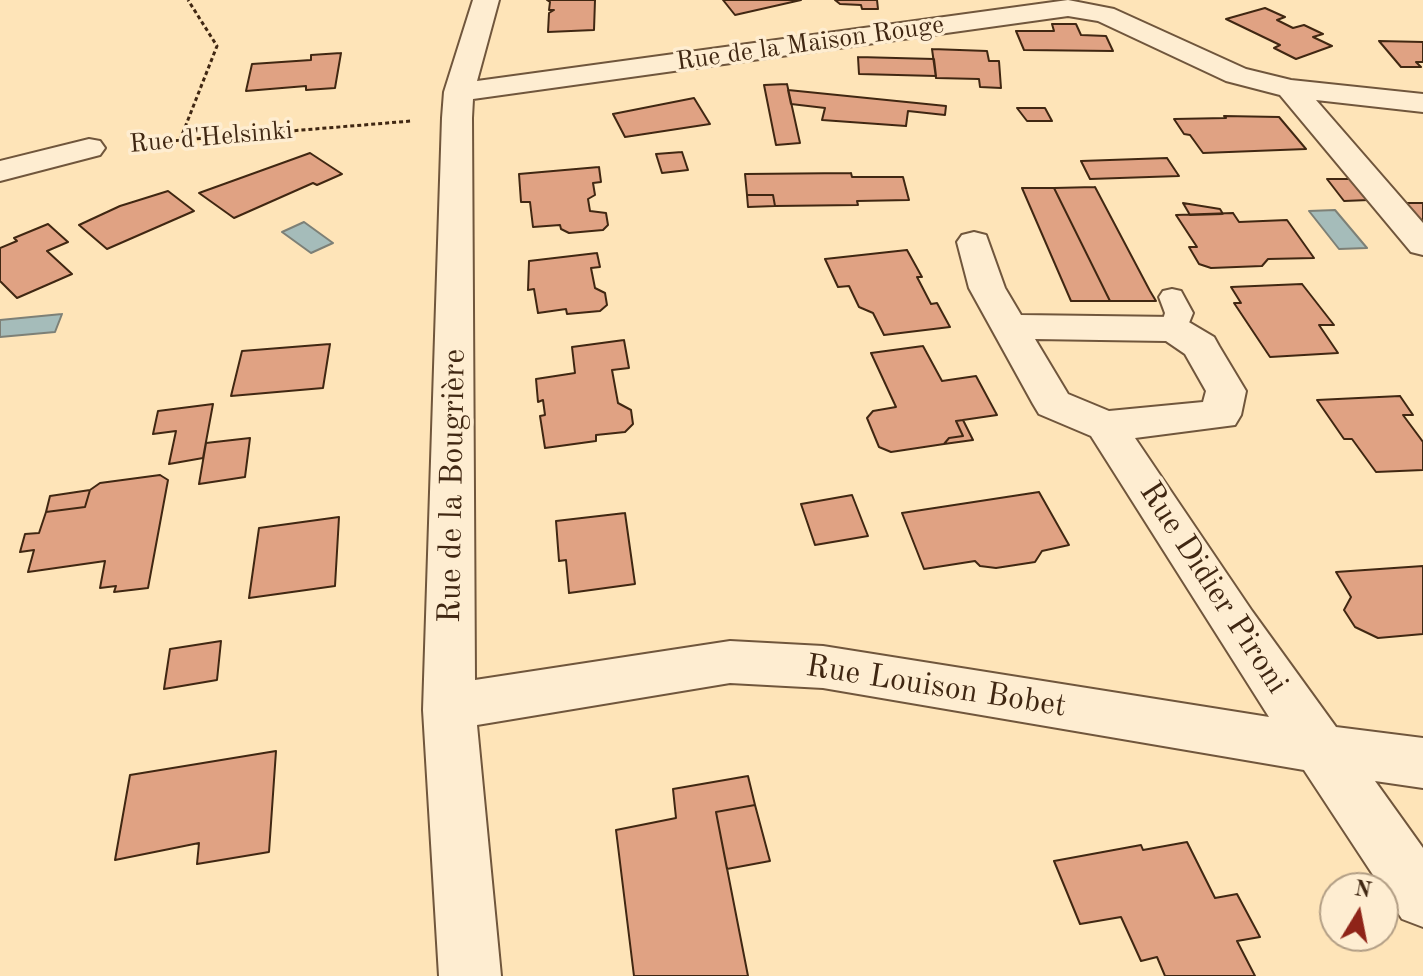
<!DOCTYPE html>
<meta charset="utf-8">
<style>
body{margin:0}
#map{position:relative;width:1423px;height:976px;overflow:hidden;background:#fee4b8;font-family:"Old Standard TT",serif}
canvas{display:block}
.north{position:absolute;left:1319px;top:872px;width:80px;height:80px;box-sizing:border-box;background:#feedd1;border:2px solid #b29e85;border-radius:50%;rotate:10deg;font-size:22px;font-weight:700;line-height:32px;text-align:center;color:#402712}
.north::after{content:'';display:block;margin:auto;width:28px;height:36px;background:#8f2418;clip-path:polygon(50% 0,100% 100%,50% 72%,0 100%)}
</style>
<div id="map">
<canvas width="1423" height="976"></canvas>
<div class="north">N</div>
</div>
<script>
const context = document.querySelector('canvas').getContext('2d');
context.lineJoin = 'round';
function fill(path, color) { context.fillStyle = color; context.fill(path, 'evenodd'); }
const toPath = rows => new Path2D(rows.map(r => 'M' + r).join(''));
function stroke(path, color, width, dash) { context.strokeStyle = color; context.lineWidth = width; context.lineCap = dash ? 'butt' : 'round'; context.setLineDash(dash || []); context.stroke(path); }
function write(font, color, halo, rows, align = 'center') {
  context.font = font + ' "Old Standard TT",serif'; context.lineWidth = 7; context.setLineDash([]); context.textBaseline = 'middle'; context.strokeStyle = halo; context.fillStyle = color; for (const [text, x, y, turn = 0] of rows) {
    context.save(); context.translate(x, y); context.rotate((+turn || 0) * Math.PI / 180); context.textAlign = isNaN(turn) ? turn : align; if (halo) context.strokeText(text, 0, 0); context.fillText(text, 0, 0); context.restore();
  }
}
const water = toPath([
 [1335,210,1367,248,1339,249,1309,211,1335,210],
 [304,222,333,243,311,253,282,232,304,222],
 [62,314,55,332,0,337,0,320,62,314]
]);
fill(water, '#a5bcba');
stroke(water, '#7d8077', 2);
const building = toPath([
 [547,0,595,0,594,30,548,32,549,13,554,10,549,10,550,2,547,0],
 [723,0,801,0,735,15,723,0],
 [835,0,877,0,878,9,862,9,861,5,840,4,835,0],
 [1265,8,1285,17,1277,20,1293,28,1304,25,1323,34,1313,37,1332,46,1296,59,1274,48,1280,45,1226,19,1265,8],
 [1052,24,1076,24,1081,35,1106,36,1113,51,1024,50,1016,31,1054,31,1052,24],
 [1379,41,1423,42,1423,62,1416,62,1421,67,1401,67,1379,41],
 [932,49,987,51,989,61,999,61,1001,88,980,87,979,79,936,78,932,49],
 [341,53,335,88,306,90,306,86,246,91,252,64,311,60,311,55,341,53],
 [858,57,934,59,936,76,859,74,858,57],
 [787,84,800,143,776,145,764,85,787,84],
 [788,90,946,106,945,115,908,111,906,126,822,120,825,108,791,104,788,90],
 [694,98,710,124,625,137,613,114,694,98],
 [1017,108,1045,108,1052,121,1027,121,1017,108],
 [1224,116,1279,117,1306,149,1203,153,1190,135,1184,134,1174,119,1226,118,1224,116],
 [682,152,688,170,662,173,656,154,682,152],
 [310,153,342,174,317,185,313,183,234,218,199,193,310,153],
 [1167,158,1179,176,1090,179,1081,161,1167,158],
 [599,167,601,182,593,183,595,195,588,199,590,211,606,213,608,225,603,230,569,233,561,229,560,225,533,227,530,202,521,202,519,174,599,167],
 [851,173,852,177,903,177,909,200,857,201,858,205,775,206,773,195,747,195,745,174,851,173],
 [1327,179,1352,179,1369,200,1344,201,1327,179],
 [1095,187,1150,291,1156,301,1110,301,1054,188,1095,187],
 [1022,188,1054,188,1110,301,1071,301,1022,188],
 [168,191,194,211,107,249,79,225,120,206,168,191],
 [747,195,773,195,775,206,748,207,747,195],
 [1183,203,1220,209,1223,214,1190,215,1183,203],
 [1399,203,1423,203,1423,229,1399,203],
 [1233,213,1239,222,1287,220,1314,258,1268,259,1262,266,1211,268,1199,264,1189,247,1197,247,1176,215,1233,213],
 [48,224,68,242,47,251,72,274,17,298,0,281,0,248,17,241,14,238,48,224],
 [907,250,922,277,917,277,931,304,937,303,950,327,884,335,873,313,859,307,849,286,838,287,825,259,907,250],
 [597,253,600,267,591,268,595,288,605,293,607,305,600,311,567,314,566,309,538,313,534,289,528,290,529,261,597,253],
 [1302,284,1334,325,1319,325,1338,353,1270,357,1234,303,1241,303,1231,287,1302,284],
 [624,340,629,368,612,370,618,403,631,410,633,424,625,432,596,435,596,441,545,448,540,416,545,415,543,400,538,402,536,379,575,373,572,347,624,340],
 [330,344,323,388,231,396,242,351,330,344],
 [923,346,942,381,976,376,997,415,956,421,963,436,949,438,944,444,891,452,879,447,867,418,873,411,896,407,871,353,923,346],
 [1400,396,1413,415,1403,415,1423,442,1423,470,1376,472,1352,439,1344,439,1317,400,1400,396],
 [213,404,203,458,169,464,176,431,153,434,158,411,213,404],
 [963,420,973,440,944,444,949,438,963,436,956,421,963,420],
 [250,438,245,477,199,484,206,443,250,438],
 [160,475,168,480,148,588,114,592,116,586,100,588,105,561,28,572,34,550,20,552,25,534,39,533,46,512,85,507,90,490,100,483,160,475],
 [90,490,85,507,46,512,50,496,90,490],
 [1039,492,1069,545,1042,551,1035,562,996,568,980,566,975,561,924,569,902,513,1039,492],
 [852,495,868,536,815,545,801,504,852,495],
 [625,513,635,584,569,593,566,560,559,561,556,521,625,513],
 [339,517,335,586,249,598,259,528,339,517],
 [1423,566,1423,634,1378,638,1355,627,1344,610,1351,597,1336,572,1423,566],
 [221,641,217,680,164,689,170,649,221,641],
 [276,751,269,852,197,864,199,843,115,860,130,775,276,751],
 [748,776,755,805,716,812,748,976,634,976,616,830,676,818,673,789,748,776],
 [755,805,770,861,727,869,716,812,755,805],
 [1187,842,1215,898,1237,894,1260,937,1237,941,1255,976,1165,976,1157,957,1141,961,1121,917,1080,924,1054,861,1141,845,1143,850,1187,842]
]);
fill(building, '#e0a283');
stroke(building, '#402712', 2);
const lane = toPath([
 [1172,289,1181,291,1193,313,1184,335,1174,338,1164,335,1160,329,1165,313,1159,297,1163,291,1172,289]
]);
const street = toPath([
 [473,0,499,0,477,81,1068,0,1114,9,1246,69,1291,80,1423,94,1423,112,1316,100,1423,223,1423,255,1411,252,1280,95,1226,81,1098,21,1068,16,473,99,472,118,475,680,730,641,823,646,1269,717,1091,436,1039,414,1033,404,969,288,957,242,962,235,974,232,986,235,1005,288,1021,315,1174,317,1187,321,1214,337,1219,346,1246,391,1241,415,1235,425,1135,438,1252,611,1336,727,1423,738,1423,788,1375,781,1423,848,1423,927,1402,919,1304,770,823,688,730,683,477,725,501,976,439,976,423,710,442,118,444,92,473,0],
 [1035,339,1166,341,1185,354,1206,391,1203,402,1109,411,1068,394,1035,339],
 [89,139,100,141,105,148,100,155,0,181,0,161,89,139]
]);
stroke(lane, '#70563c', 4);
stroke(street, '#70563c', 4);
stroke(toPath([
 [180,140,217,46,188,0],
 [134,144,411,121]
]), '#402712', 3, [4, 3]);
fill(lane, '#feedd1');
fill(street, '#feedd1');
write('26px', '#402712', '#feedd1', [
 ["Rue de la Maison Rouge",810,44,-8],
 ["Rue d'Helsinki",211,138,-5]
]);
write('32px', '#402712', '#feedd1', [
 ["Rue de la Bougrière",453,486,-89],
 ["Rue Didier Pironi",1213,588,57],
 ["Rue Louison Bobet",936,687,9]
]);
</script>
